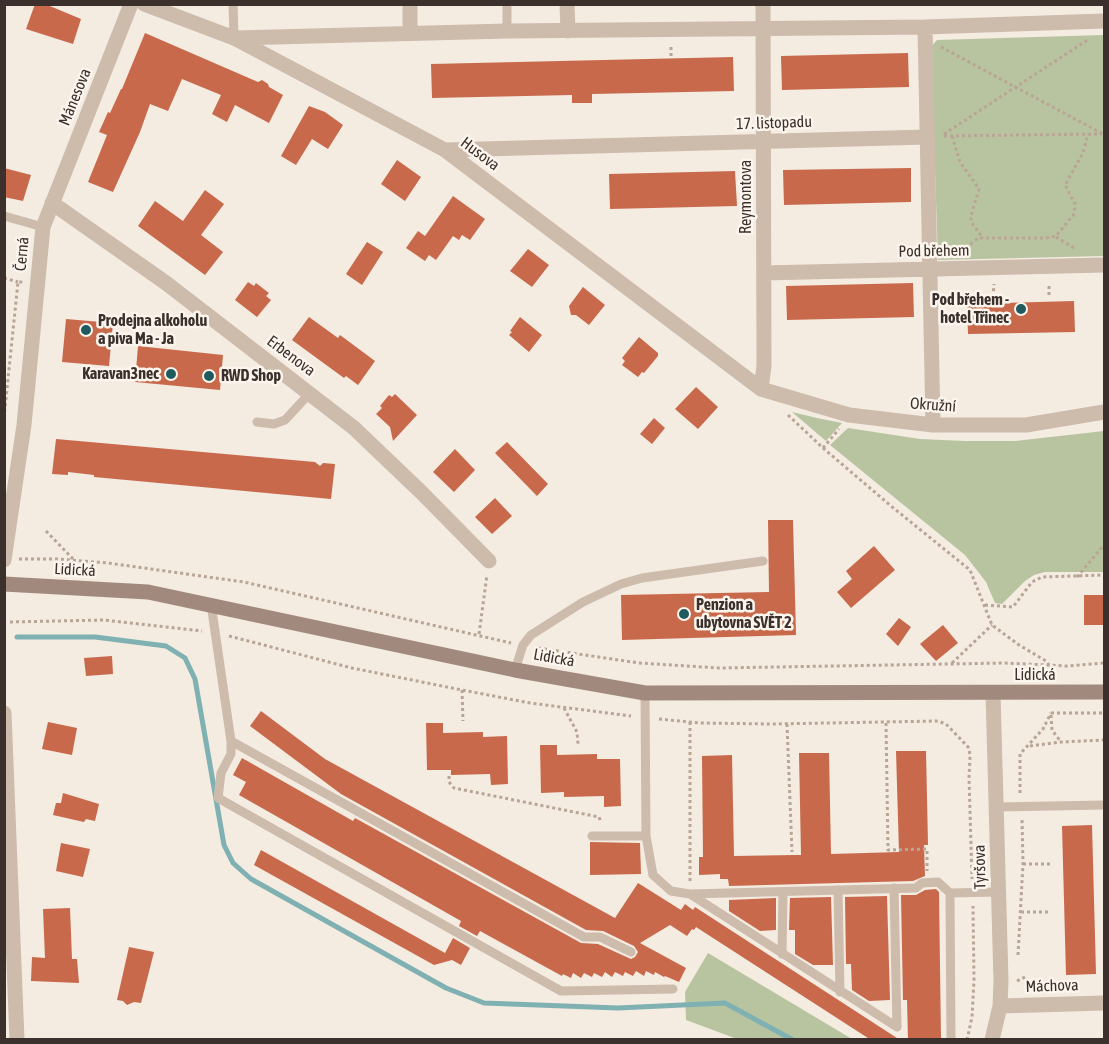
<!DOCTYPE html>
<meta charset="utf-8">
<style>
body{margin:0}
#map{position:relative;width:1109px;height:1044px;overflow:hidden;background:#f4ebe1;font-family:"Asap Condensed",sans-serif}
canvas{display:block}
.frame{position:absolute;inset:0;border:6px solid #3b302b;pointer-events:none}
</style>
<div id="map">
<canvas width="1109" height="1044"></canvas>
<div class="frame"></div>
</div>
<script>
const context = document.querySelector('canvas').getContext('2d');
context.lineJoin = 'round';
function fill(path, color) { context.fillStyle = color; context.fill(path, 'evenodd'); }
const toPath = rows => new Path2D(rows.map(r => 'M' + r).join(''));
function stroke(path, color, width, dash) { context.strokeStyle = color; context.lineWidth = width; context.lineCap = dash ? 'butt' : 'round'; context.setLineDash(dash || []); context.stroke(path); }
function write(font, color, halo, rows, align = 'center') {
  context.font = font + ' "Asap Condensed",sans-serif'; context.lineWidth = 5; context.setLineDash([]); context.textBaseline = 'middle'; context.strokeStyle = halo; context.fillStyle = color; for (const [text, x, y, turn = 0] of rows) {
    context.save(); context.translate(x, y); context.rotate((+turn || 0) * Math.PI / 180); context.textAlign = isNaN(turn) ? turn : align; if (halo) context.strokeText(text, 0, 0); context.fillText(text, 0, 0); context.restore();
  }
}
fill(toPath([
 [1103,35,1104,256,938,260,931,47,937,40],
 [792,412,817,418,842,423,826,441],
 [848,428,920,439,965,441,1015,441,1104,431,1104,572,1045,572,1034,575,1025,581,1002,604,995,603,986,582,965,555,830,445],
 [708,953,852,1039,737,1039,686,1020,685,992]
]), '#b8c4a0');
stroke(toPath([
 [17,637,95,637,166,646,185,658,195,679,224,845,233,863,251,879,446,988,484,1003,618,1008,725,1003,793,1040]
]), '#7fb0b2', 5);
fill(toPath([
 [35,4,45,4,81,19,73,44,26,29],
 [145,33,258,82,262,80,268,84,269,87,283,95,269,123,235,105,227,122,212,114,221,95,182,79,168,111,150,104,140,132,113,192,88,182,107,135,99,132,108,112,110,113,121,89,122,89],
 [908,53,909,87,782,90,781,56],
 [733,57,734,91,592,94,592,103,572,103,572,95,432,98,431,64],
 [309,106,325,112,343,125,328,149,312,139,296,165,281,156],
 [397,160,421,177,405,201,381,184],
 [4,168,31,175,23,201,4,197],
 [911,168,911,202,784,205,783,170],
 [735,171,737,206,610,209,609,174],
 [205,190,224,204,201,235,223,252,205,275,138,226,155,201,183,221],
 [453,196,485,219,470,240,462,235,459,240,453,236,436,260,429,255,425,261,406,248,418,231,425,236],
 [367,242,383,252,362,285,346,274],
 [528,249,549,265,532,287,510,271],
 [248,282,254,286,256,283,269,293,266,296,271,300,257,317,235,300],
 [913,283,914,317,787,320,786,286],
 [583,287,605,305,589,325,576,315,571,315,569,306],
 [1074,301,1075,332,968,334,967,304],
 [309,317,338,338,340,335,375,361,358,385,346,376,344,378,292,340],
 [520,317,542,335,529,352,509,335,512,332,510,331],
 [66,319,113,323,109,366,62,362],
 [639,337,658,353,658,356,644,373,642,372,638,377,622,365,625,361,622,358],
 [138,346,223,355,220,390,135,382],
 [696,387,718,407,698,429,675,409],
 [395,394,417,415,393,441,390,427,376,414,382,408,380,406,389,395,392,397],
 [654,418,665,428,652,444,640,434],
 [56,439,315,462,320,466,323,463,335,464,331,499,94,477,94,475,68,472,68,475,52,474],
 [507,442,548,484,537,496,495,453],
 [455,449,475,470,454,492,433,472],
 [495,498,512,516,492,534,475,517],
 [768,520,793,520,796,635,622,640,621,595,769,592],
 [874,546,895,570,851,608,837,592,852,579,846,571],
 [1084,595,1104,595,1104,625,1084,625],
 [899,618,911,627,898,646,886,634],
 [943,625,958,643,936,661,920,644],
 [112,656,113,674,86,676,84,658],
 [261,711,325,759,615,918,638,883,681,910,685,904,693,910,695,907,900,1040,871,1040,696,927,694,930,692,929,687,936,670,925,640,943,686,968,679,982,665,976,664,977,655,972,654,975,646,971,644,976,636,971,633,976,625,972,623,976,615,972,612,977,605,972,602,977,594,973,592,977,584,973,581,978,573,973,571,978,563,974,562,976,480,931,477,936,459,926,461,921,239,795,246,782,233,775,242,758,353,821,355,818,581,943,598,944,631,959,635,957,638,952,634,946,603,931,586,930,341,794,250,726],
 [48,722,77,728,72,755,42,749],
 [426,723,443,723,443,733,483,732,483,737,507,736,508,784,491,785,490,774,451,775,451,770,427,770],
 [540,745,557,745,557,755,597,754,597,759,620,759,621,806,604,807,604,796,564,797,564,792,541,793],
 [896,751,926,751,928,845,924,845,925,876,913,881,729,886,728,879,720,879,720,874,699,875,699,857,703,857,702,756,732,755,734,856,794,855,801,855,799,753,829,753,831,854,899,852],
 [63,793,99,804,95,821,86,819,84,822,53,815,56,803,61,803],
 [1092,825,1096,974,1066,975,1062,826],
 [590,842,640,843,641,874,590,875],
 [61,843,90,849,83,877,56,871],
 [261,850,445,953,453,938,470,948,461,965,452,960,434,965,254,865],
 [936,889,939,892,941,1040,908,1040,907,1000,903,1000,901,895,916,895,925,890],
 [887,896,890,1000,869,1001,852,990,851,964,846,964,845,897],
 [831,897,833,965,813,965,795,954,795,930,789,930,790,898],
 [776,898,776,930,760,931,729,911,729,900],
 [70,908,72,959,77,959,79,983,31,981,32,957,45,958,43,909],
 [129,947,154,952,141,1003,134,1002,127,1005,123,1001,117,1000]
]), '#c8694b');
stroke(toPath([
 [941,47,1103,134],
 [671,56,671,45],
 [944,134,1089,39],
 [944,136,1102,134],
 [952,136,960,162,979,189,971,216,971,222,983,238],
 [1056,237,1076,249],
 [961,252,978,238,1046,238,1056,236,1074,214,1075,204,1065,185,1083,153,1088,134],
 [4,278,18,282],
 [1049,295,1049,283],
 [993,297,994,284],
 [788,415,823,448,891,506,970,570,992,625,1019,645,1046,661,1049,665],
 [4,418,18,282,23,282],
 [823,448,839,429],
 [46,531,74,560],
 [19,559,57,559,108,563,244,582,511,643],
 [1077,577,1104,545],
 [985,605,1013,607,1032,582,1042,577,1104,575],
 [10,622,104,620,202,631],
 [479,634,487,575],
 [229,636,352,668,462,690,530,703,631,716],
 [538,648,639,663,719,668,1005,663,1067,666,1104,663],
 [952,663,992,625],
 [462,690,463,721],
 [564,708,577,732,578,744],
 [1051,713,1104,713],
 [1051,715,1052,730,1061,742],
 [659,719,700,723,772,724,938,721,946,724,969,748,970,756,969,778,972,879],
 [690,722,690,882],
 [886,723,888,850,927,849,927,871],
 [787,724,792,852],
 [1030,746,1061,742,1104,740],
 [449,776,449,782,454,788,599,817,601,823],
 [1020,793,1020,754,1043,729,1051,713],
 [1023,864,1050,864],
 [1021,912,1051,912],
 [1018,955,1023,864,1022,818],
 [1017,981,1025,977],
 [967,1040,972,1017,974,980,973,906]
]), '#b9a596', 3, [3, 3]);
stroke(toPath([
 [233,4,234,38],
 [507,4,507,31],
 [4,216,43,227],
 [257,422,274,424,285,420,310,393],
 [211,604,231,741,584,937,600,937,631,952],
 [515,670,523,645,531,635,583,602,621,584,642,578,763,561],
 [645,693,646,836,653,875,671,891,690,894,916,888,922,883,938,882,950,893],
 [231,741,231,754,221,773,218,798,561,991,673,989],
 [997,807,1104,805],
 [592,836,646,836],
 [838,890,840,992],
 [690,894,897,1027,894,888],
 [782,954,783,892],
 [951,1040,950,893,998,892]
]), '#cdbbac', 9);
stroke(toPath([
 [144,4,234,38,445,150,761,389,849,415,933,425,1026,425,1104,412],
 [410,4,410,33],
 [567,4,568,31],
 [925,27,933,425],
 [235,38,507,31,925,27,1104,21],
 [445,150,927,137],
 [52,203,166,283,354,428,421,492,489,561],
 [764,273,1104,265],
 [761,389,764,366,763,4],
 [4,560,24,425,43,227,131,4],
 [4,713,17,1040],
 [1000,1006,1104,1003],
 [992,1040,1000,1006,1001,981,993,693]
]), '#cdbbac', 15);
stroke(toPath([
 [4,584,148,592,515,670,645,693,1104,692]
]), '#a18a7d', 15);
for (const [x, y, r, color] of [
 [1021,309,6,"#1f5a5e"],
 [86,330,6,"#1f5a5e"],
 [171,374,6,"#1f5a5e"],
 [209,376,6,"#1f5a5e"],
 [684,614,6,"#1f5a5e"]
]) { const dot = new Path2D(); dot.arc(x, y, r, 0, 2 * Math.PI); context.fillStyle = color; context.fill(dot); stroke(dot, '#fbf5ee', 2); }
write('16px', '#3b302b', '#fbf5ee', [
 ["Mánesova",75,97,-68],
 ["17. listopadu",774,123,-2],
 ["Husova",480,154,37],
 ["Reymontova",746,197,-90],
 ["Pod břehem",934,251,-1],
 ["Černá",22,254,-85],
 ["Erbenova",291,356,37],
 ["Okružní",933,405,4],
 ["Lidická",75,570,3],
 ["Lidická",554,658,10],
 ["Lidická",1035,675],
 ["Tyršova",980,867,-91],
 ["Máchova",1052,986,-2]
]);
write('bold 16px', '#3b302b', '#fbf5ee', [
 ["Pod břehem -",1009,300,"right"],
 ["hotel Třinec",1009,318,"right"],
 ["Prodejna alkoholu",98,321],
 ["a piva Ma - Ja",98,339],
 ["Karavan3nec",159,374,"right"],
 ["RWD Shop",221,376],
 ["Penzion a",696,605],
 ["ubytovna SVĚT 2",696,623]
], 'left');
</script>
